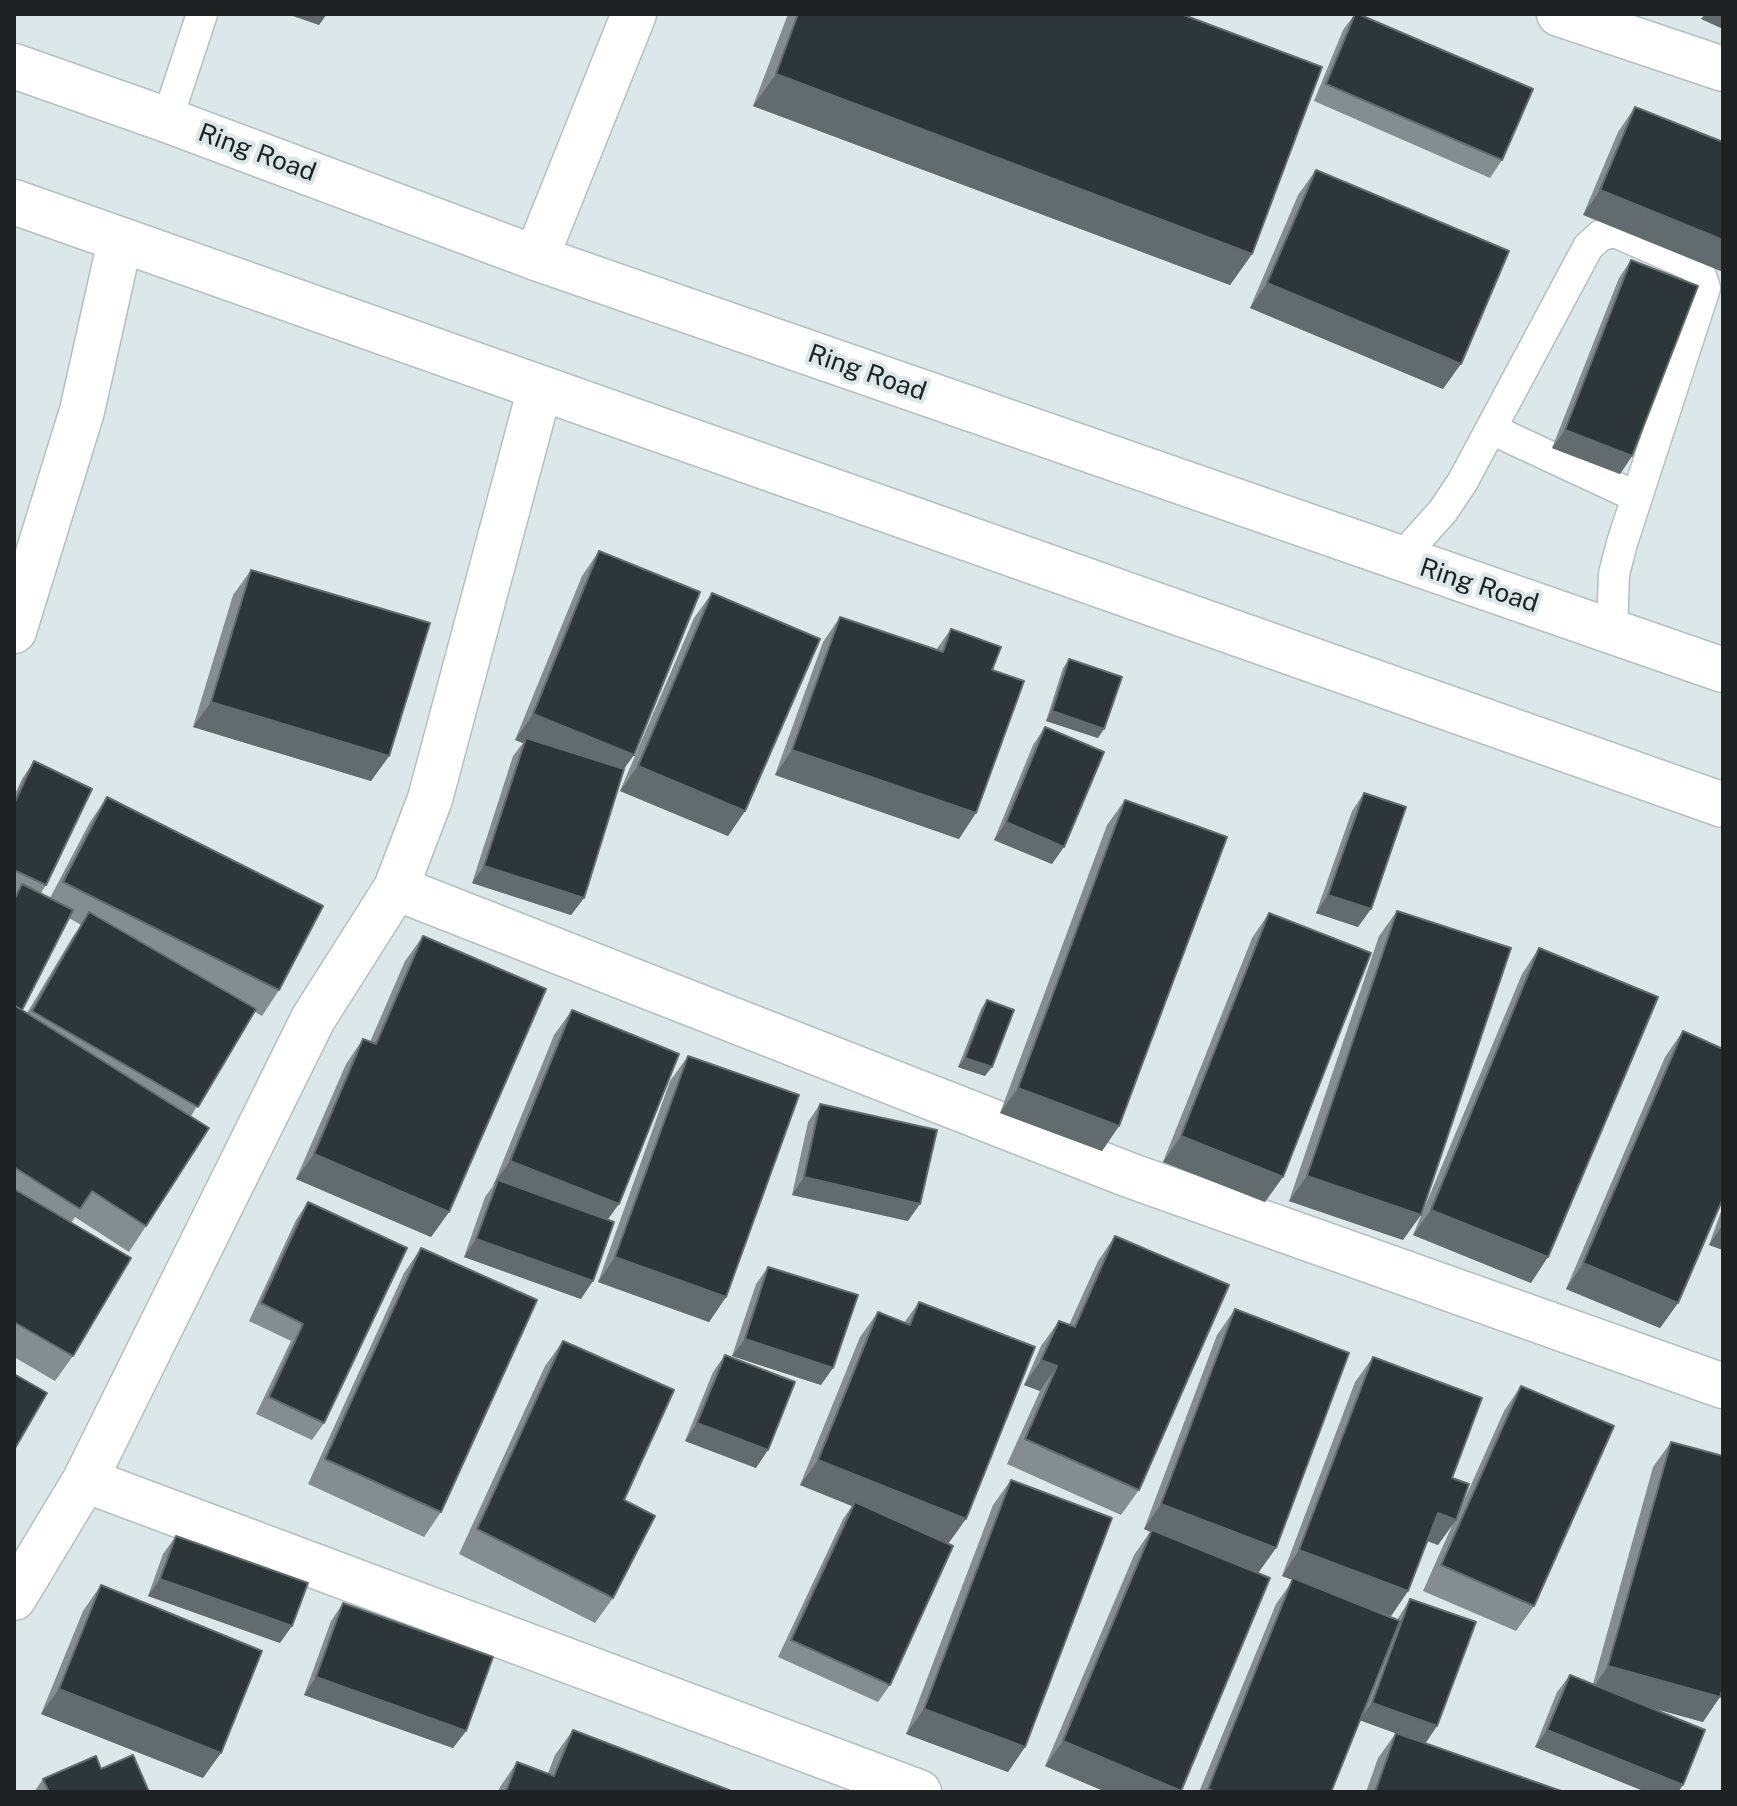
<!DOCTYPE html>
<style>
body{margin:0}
#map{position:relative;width:1737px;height:1806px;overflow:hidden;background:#dce7ea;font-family:"Public Sans",sans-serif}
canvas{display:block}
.frame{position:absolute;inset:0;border:16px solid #1e2223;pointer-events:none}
</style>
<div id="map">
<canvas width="1737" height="1806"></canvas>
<div class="frame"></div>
</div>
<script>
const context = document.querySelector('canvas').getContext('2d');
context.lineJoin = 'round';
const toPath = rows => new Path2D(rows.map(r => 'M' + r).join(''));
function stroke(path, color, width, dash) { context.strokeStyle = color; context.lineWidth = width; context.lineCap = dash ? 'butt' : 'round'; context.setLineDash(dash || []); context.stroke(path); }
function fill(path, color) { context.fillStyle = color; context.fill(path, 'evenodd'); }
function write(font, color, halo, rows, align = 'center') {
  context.font = font + ' "Public Sans",sans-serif'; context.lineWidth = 8; context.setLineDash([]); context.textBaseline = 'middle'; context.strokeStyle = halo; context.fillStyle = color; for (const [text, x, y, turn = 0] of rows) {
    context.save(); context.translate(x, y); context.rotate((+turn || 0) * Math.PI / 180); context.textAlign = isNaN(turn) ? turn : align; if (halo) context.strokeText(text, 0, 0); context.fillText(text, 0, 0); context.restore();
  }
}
const service = toPath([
 [167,120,202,14],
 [1491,429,1637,497],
 [1399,560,1443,511,1463,481,1588,247,1601,235,1615,232,1692,266,1701,276,1705,288,1622,543,1614,574,1612,631]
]);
const minor = toPath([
 [1559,14,1723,69],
 [536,258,634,14],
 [14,631,82,411,120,241],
 [396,888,1129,1175,1723,1386],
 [85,1480,919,1792],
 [14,1598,85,1480,313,1019,396,888,430,799,540,388]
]);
const primary = toPath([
 [14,66,167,120,536,258,1723,670],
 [14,202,1723,805]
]);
stroke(service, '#b4bfc1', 33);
stroke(minor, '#b4bfc1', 47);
stroke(primary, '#b4bfc1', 47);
stroke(service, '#fff', 30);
stroke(minor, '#fff', 44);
stroke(primary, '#fff', 44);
fill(toPath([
 [788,14,1181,14,1252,254,1230,285,753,106],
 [1355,14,1502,160,1490,178,1314,101,1343,30],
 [1635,107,1723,142,1583,215,1618,132],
 [1316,170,1443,389,1250,308,1298,195],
 [1631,260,1632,456,1620,474,1552,448,1619,278],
 [599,551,624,769,584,898,571,915,472,883,513,756,523,743,515,740,582,576],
 [251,570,389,756,371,781,193,727,233,595],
 [712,593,745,811,728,836,620,791,694,618],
 [840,617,936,650,951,629,992,670,959,839,775,775,823,642],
 [1069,659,1098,738,1046,721,1063,668],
 [1045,727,1052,864,994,840,1033,745],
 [34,761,46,885,41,893,50,898,90,822,107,797,279,990,262,1016,255,1012,191,1116,146,1226,129,1252,75,1217,71,1223,73,1356,55,1381,14,1357,14,896,15,894,14,893,14,796,22,779],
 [69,918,81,925,72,938,27,1013,22,1010],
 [1364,793,1358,927,1316,913,1352,811],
 [1125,800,1119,1126,1102,1151,1000,1113,1107,825],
 [1397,911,1403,1240,1289,1201,1379,936],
 [1269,913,1265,1202,1163,1162,1252,938],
 [423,936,449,1212,431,1237,296,1179,346,1064,363,1039,370,1042,405,961],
 [1539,948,1531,1283,1413,1235,1522,974],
 [987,1000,985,1076,958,1067,981,1009],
 [572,1010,608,1219,581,1299,464,1257,485,1197,493,1186,554,1035],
 [1683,1031,1678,1303,1660,1328,1566,1289,1665,1057],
 [688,1056,726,1297,709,1322,598,1282,670,1081],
 [820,1104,908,1221,792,1195,808,1122],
 [308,1202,324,1423,312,1440,256,1414,291,1341,249,1321,296,1220],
 [1723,1206,1723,1250,1709,1245],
 [1115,1236,1139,1490,1121,1515,1007,1464,1040,1391,1024,1385,1041,1346,1059,1321,1069,1325,1098,1261],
 [421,1248,441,1512,424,1537,308,1484,404,1273],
 [768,1267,821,1385,732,1356,756,1284],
 [919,1302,949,1544,890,1685,878,1702,778,1657,843,1519,852,1506,800,1485,860,1337,878,1312,904,1323],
 [1235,1309,1276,1548,1258,1573,1270,1578,1180,1792,1106,1792,1045,1766,1134,1555,1150,1532,1144,1529,1217,1335],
 [563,1341,624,1500,613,1598,595,1623,459,1554,545,1366],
 [725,1355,756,1468,685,1441,713,1372],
 [1373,1357,1452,1478,1458,1514,1504,1411,1521,1386,1534,1606,1516,1631,1423,1591,1454,1521,1438,1545,1427,1541,1408,1591,1391,1616,1338,1596,1397,1620,1410,1599,1437,1726,1425,1743,1561,1792,1366,1792,1378,1758,1396,1733,1360,1720,1331,1792,1199,1792,1276,1604,1293,1580,1282,1576,1355,1382],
 [1671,1442,1703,1722,1652,1708,1683,1785,1678,1792,1646,1792,1535,1747,1557,1692,1570,1675,1593,1684,1653,1467],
 [1011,1480,1025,1747,1008,1772,906,1734,993,1505],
 [176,1536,280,1643,148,1596,163,1554],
 [101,1585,203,1778,41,1714,83,1611],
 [343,1603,466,1731,453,1748,304,1695,331,1621],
 [573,1730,734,1792,498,1792,500,1787,517,1762,548,1773,555,1755],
 [101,1769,149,1792,34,1792,43,1779]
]), '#848e91');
fill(toPath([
 [287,14,327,14,319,25],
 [1705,14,1723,14,1723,29,1701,19],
 [776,74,1252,254,1230,285,753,106],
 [1600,190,1723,240,1723,272,1583,215],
 [1267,283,1461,364,1443,389,1250,308],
 [1565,430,1632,456,1620,474,1552,448],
 [211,702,389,756,371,781,193,727],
 [1052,711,1104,729,1098,738,1046,721],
 [533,714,634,755,616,780,526,738,523,743,515,740],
 [792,750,976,813,959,839,775,775],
 [638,766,745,811,728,836,620,791],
 [1006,822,1064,847,1052,864,994,840],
 [484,866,584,898,571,915,472,883],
 [1328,895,1371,909,1358,927,1316,913],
 [965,1058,992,1067,985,1076,958,1067],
 [1018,1088,1119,1126,1102,1151,1000,1113],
 [1181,1136,1283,1177,1265,1202,1163,1162],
 [314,1154,449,1212,431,1237,296,1179],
 [510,1161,619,1204,601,1229,498,1180,492,1186],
 [1307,1176,1421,1215,1403,1240,1289,1201],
 [804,1177,920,1204,908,1221,792,1195],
 [1431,1210,1548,1257,1531,1283,1413,1235],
 [1723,1224,1723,1250,1709,1245],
 [476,1239,593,1281,581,1299,464,1257],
 [615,1257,726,1297,709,1322,598,1282],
 [1583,1263,1678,1303,1660,1328,1566,1289],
 [745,1339,833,1368,821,1385,732,1356],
 [1041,1360,1057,1366,1040,1391,1024,1385],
 [697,1423,768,1450,756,1468,685,1441],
 [818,1460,966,1519,948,1544,855,1502,852,1506,800,1485],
 [1161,1504,1276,1548,1258,1573,1144,1529],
 [1438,1513,1456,1520,1438,1545,1420,1538],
 [1299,1550,1408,1591,1391,1616,1282,1576],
 [160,1579,292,1626,280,1643,148,1596],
 [1608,1666,1720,1697,1703,1722,1591,1691],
 [316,1677,466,1731,453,1748,304,1695],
 [59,1689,221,1753,203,1778,41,1714],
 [1372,1703,1437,1726,1425,1744,1359,1720],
 [924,1709,1025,1747,1008,1772,906,1734],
 [1547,1730,1683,1785,1678,1792,1646,1792,1535,1747],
 [1063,1741,1181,1791,1106,1792,1045,1766]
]), '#626b6d');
const building = toPath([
 [798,14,1181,14,1322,67,1252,254,776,74,798,14],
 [1355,14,1358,14,1533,89,1502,160,1326,84,1355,14],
 [1635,107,1723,142,1723,240,1600,190,1635,107],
 [1316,170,1509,251,1461,364,1267,283,1316,170],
 [1631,260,1698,286,1632,456,1565,430,1631,260],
 [599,551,700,592,634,755,533,714,599,551],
 [251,570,430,623,389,756,211,702,251,570],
 [712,593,820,639,745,811,638,766,712,593],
 [840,617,943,652,951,629,1001,647,992,670,1024,681,976,813,792,750,840,617],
 [1069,659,1122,677,1104,729,1052,711,1069,659],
 [1045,727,1104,752,1064,847,1006,822,1045,727],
 [526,738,624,769,584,898,484,866,526,738],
 [34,761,92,789,46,885,14,870,14,804,34,761],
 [1364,793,1406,807,1371,909,1328,895,1364,793],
 [107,797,323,906,279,990,63,882,107,797],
 [1125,800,1227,837,1119,1126,1018,1088,1125,800],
 [22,884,73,910,22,1010,14,1005,14,900,22,884],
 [1397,911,1511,948,1421,1215,1307,1176,1397,911],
 [89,912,256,1009,198,1107,32,1011,89,912],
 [1269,913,1371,953,1283,1177,1181,1136,1269,913],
 [423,936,546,989,449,1212,314,1154,363,1039,376,1044,423,936],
 [1539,948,1658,997,1548,1257,1431,1210,1539,948],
 [987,1000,1014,1010,992,1067,965,1058,987,1000],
 [14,1005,209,1128,146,1226,92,1191,80,1209,14,1167,14,1005],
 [572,1010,679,1054,619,1204,510,1161,572,1010],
 [1683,1031,1723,1049,1723,1198,1678,1303,1583,1263,1683,1031],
 [688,1056,799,1095,726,1297,615,1257,688,1056],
 [820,1104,937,1130,920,1204,804,1177,820,1104],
 [498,1180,614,1222,593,1281,476,1239,498,1180],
 [14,1189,131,1258,73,1356,14,1322,14,1189],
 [308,1202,407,1248,324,1423,269,1397,303,1324,261,1303,308,1202],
 [1115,1236,1229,1285,1139,1490,1025,1439,1057,1366,1041,1360,1059,1321,1075,1327,1115,1236],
 [421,1248,537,1300,441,1512,325,1459,421,1248],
 [768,1267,858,1295,833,1368,745,1339,768,1267],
 [919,1302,1035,1347,966,1519,818,1460,878,1312,910,1325,919,1302],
 [1235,1309,1349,1353,1276,1548,1161,1504,1235,1309],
 [563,1341,674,1390,624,1500,655,1516,613,1598,477,1529,563,1341],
 [725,1355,795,1382,768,1450,697,1423,725,1355],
 [1373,1357,1482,1398,1452,1478,1469,1484,1456,1520,1438,1513,1408,1591,1299,1550,1373,1357],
 [14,1374,47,1393,14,1450,14,1374],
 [1521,1386,1614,1426,1534,1606,1441,1565,1521,1386],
 [1671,1442,1723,1456,1723,1687,1720,1697,1608,1666,1671,1442],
 [1011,1480,1112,1518,1025,1747,924,1709,1011,1480],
 [855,1502,953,1546,890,1685,791,1640,855,1502],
 [1152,1530,1270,1578,1181,1791,1063,1741,1152,1530],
 [176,1536,308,1583,292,1626,160,1579,176,1536],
 [1293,1578,1400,1621,1331,1792,1216,1792,1208,1789,1293,1578],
 [101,1585,262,1651,221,1753,59,1689,101,1585],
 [1410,1599,1476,1622,1437,1726,1372,1703,1410,1599],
 [343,1603,493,1657,466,1731,316,1677,343,1603],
 [1570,1675,1705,1730,1683,1785,1547,1730,1570,1675],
 [573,1730,734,1792,506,1792,517,1762,554,1776,573,1730],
 [1396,1733,1561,1791,1375,1792,1396,1733],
 [133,1755,149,1792,49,1792,43,1779,96,1756,101,1769,133,1755]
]);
fill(building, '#2d3638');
stroke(building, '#626b6d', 2);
write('26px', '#1e2223', '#dce7ea', [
 ["Ring Road",257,153,20],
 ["Ring Road",867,373,19],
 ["Ring Road",1479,586,18]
]);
</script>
